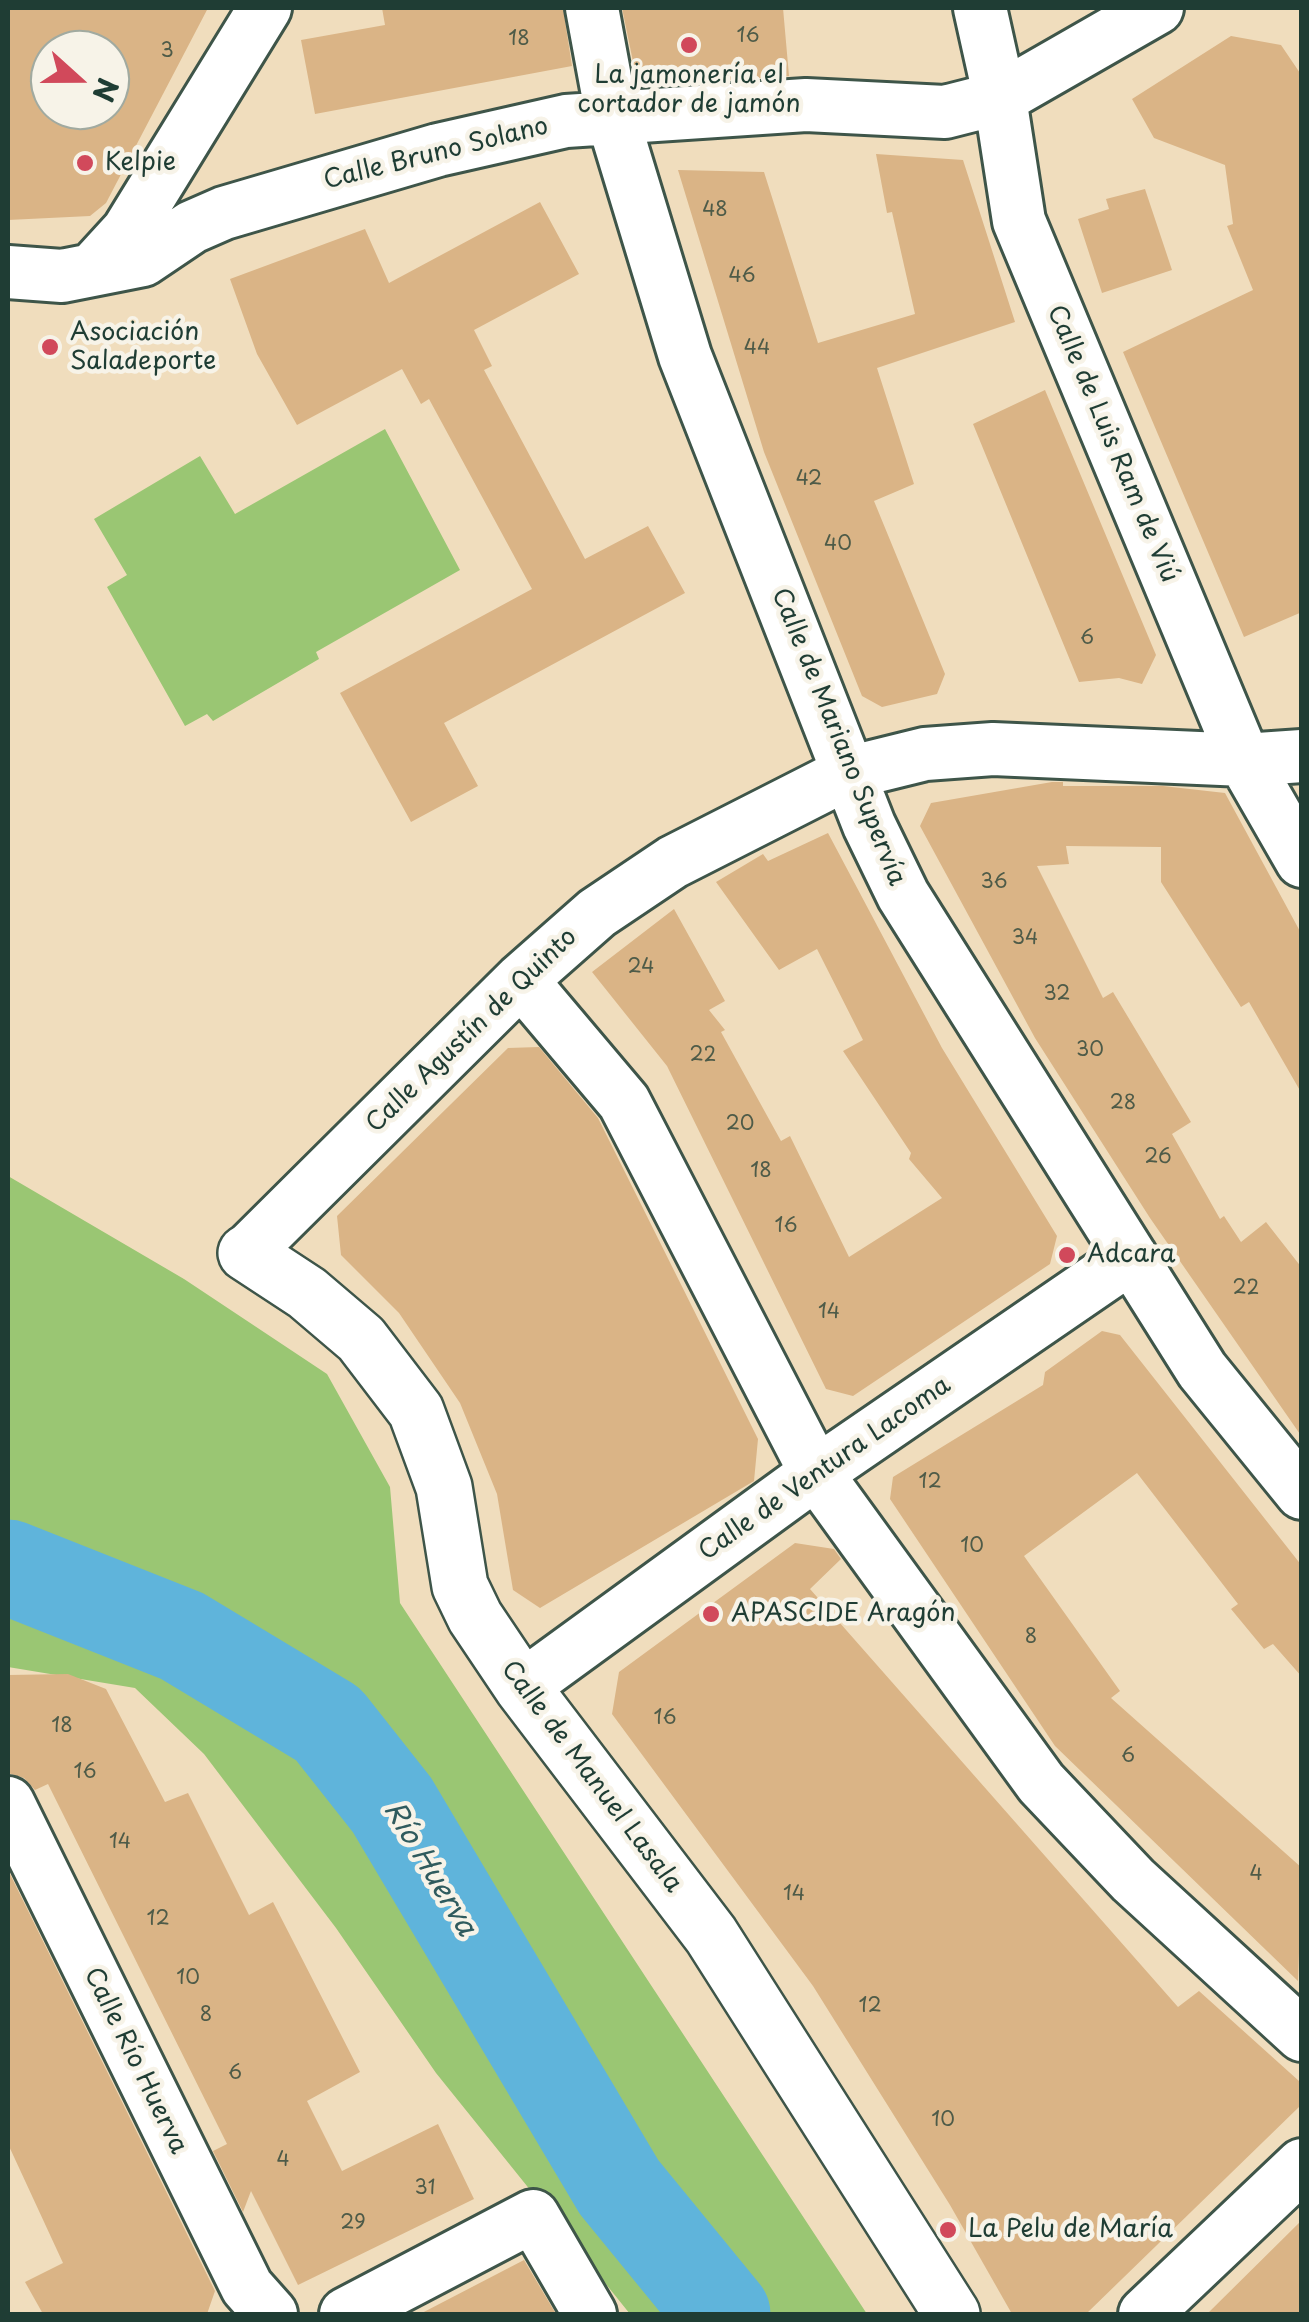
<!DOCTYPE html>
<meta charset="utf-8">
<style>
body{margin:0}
#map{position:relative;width:1309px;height:2322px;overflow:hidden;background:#f0ddbd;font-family:"Playpen Sans",sans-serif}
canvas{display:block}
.frame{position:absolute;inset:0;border:10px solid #1f3d34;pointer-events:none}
.north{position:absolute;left:30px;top:30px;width:100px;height:100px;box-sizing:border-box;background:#f7f3e8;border:2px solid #a1aaa0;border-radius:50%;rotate:111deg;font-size:28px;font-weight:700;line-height:40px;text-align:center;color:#1f3d34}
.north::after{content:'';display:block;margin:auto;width:35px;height:45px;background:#d1495b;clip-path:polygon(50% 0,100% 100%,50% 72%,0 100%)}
</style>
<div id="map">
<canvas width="1309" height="2322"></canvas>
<div class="frame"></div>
<div class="north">N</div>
</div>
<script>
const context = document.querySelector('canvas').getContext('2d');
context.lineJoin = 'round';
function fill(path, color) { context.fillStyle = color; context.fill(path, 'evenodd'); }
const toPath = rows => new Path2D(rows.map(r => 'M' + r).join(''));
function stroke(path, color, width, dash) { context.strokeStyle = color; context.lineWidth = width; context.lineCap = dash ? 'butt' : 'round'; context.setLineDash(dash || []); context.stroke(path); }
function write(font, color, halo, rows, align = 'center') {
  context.font = font + ' "Playpen Sans",sans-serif'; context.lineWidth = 9; context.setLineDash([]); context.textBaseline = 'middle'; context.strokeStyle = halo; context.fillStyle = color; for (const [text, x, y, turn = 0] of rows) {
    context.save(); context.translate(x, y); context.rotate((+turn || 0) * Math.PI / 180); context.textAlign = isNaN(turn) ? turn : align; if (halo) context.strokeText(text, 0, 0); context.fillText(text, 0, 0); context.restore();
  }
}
fill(toPath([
 [385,429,460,570,316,652,319,659,213,721,207,714,185,726,107,587,127,575,94,519,200,456,235,514],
 [8,1176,184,1279,327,1374,390,1487,400,1603,867,2314,630,2314,436,2073,336,1928,204,1754,135,1688,8,1667]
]), '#9ac673');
stroke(toPath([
 [8,1567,182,1636,328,1724,392,1805,619,2187,723,2314]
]), '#5fb4db', 95);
fill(toPath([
 [8,8,208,8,106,203,90,216,8,220],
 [50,50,110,50,110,110,50,110],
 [382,8,563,8,572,66,315,114,301,40,385,25],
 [622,8,783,8,789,76,638,86],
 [1231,36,1281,45,1302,76,1302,612,1244,637,1123,352,1253,290,1227,226,1233,224,1225,165,1154,138,1132,99],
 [876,154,963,160,1015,322,877,368,914,484,874,501,945,674,937,694,882,707,862,696,764,452,678,170,764,172,818,343,915,314,892,212,887,213],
 [1145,189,1172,270,1102,293,1078,219,1109,209,1106,199],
 [540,202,579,274,474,330,492,366,484,370,585,559,648,526,685,593,444,723,478,786,411,822,340,693,532,589,429,399,421,404,402,369,297,425,257,354,230,279,365,229,389,283],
 [1045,390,1156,655,1142,684,1119,678,1079,682,973,424],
 [1052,782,1063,782,1063,786,1163,786,1225,793,1302,935,1302,1094,1249,1002,1241,1007,1161,882,1161,847,1066,846,1069,864,1037,866,1103,998,1113,992,1191,1122,1172,1134,1220,1219,1224,1216,1241,1242,1266,1222,1302,1268,1302,1437,1150,1218,1035,1038,920,826,931,803],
 [828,833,942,1048,1057,1236,1050,1264,853,1396,826,1389,667,1066,592,972,674,909,725,1001,709,1010,725,1030,721,1032,781,1141,790,1136,849,1257,942,1198,909,1159,911,1153,843,1051,863,1040,817,949,779,970,716,882,763,854,768,861],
 [539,1047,598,1118,758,1439,754,1481,540,1608,513,1590,497,1494,460,1403,399,1313,341,1255,337,1216,508,1048],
 [1102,1331,1120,1335,1302,1566,1302,1677,1273,1644,1264,1649,1231,1609,1238,1604,1137,1473,1024,1556,1120,1691,1111,1698,1302,1868,1298,1981,1055,1746,890,1499,893,1477,1043,1385,1045,1372],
 [795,1543,834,1549,841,1559,810,1589,1178,2007,1199,1991,1299,2081,1299,2107,1086,2314,1012,2314,950,2205,813,1986,612,1714,619,1672],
 [68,1674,106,1689,165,1802,188,1793,249,1915,273,1902,360,2072,307,2101,342,2171,438,2124,474,2199,298,2285,251,2191,243,2212,213,2151,227,2144,48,1784,35,1790,24,1778,8,1773,8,1675],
 [8,1870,215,2291,207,2314,43,2314,25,2282,63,2263,8,2144],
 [1302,2220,1302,2314,1207,2314],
 [524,2260,556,2314,420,2314]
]), '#dab486');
const street = toPath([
 [592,8,612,116,685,356,869,825,903,895,1202,1370,1302,1493],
 [980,8,1000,98,1019,221,1244,760,1302,861],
 [96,266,128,231,265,8],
 [8,272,62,276,143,260,192,227,224,213,438,150,566,121,806,105,945,112,1000,98,1157,8],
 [521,980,624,1102,816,1473,1041,1783,1133,1880,1302,2035],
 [246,1253,521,980,597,913,673,862,848,773,925,754,993,749,1244,760,1302,756],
 [522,1687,816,1473,1131,1257],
 [8,1803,247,2287,271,2314],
 [346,2314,533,2216,590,2314],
 [1145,2314,1302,2165]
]);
const secondary = toPath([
 [246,1253,307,1293,361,1339,416,1411,444,1487,460,1586,475,1617,522,1687,711,1935,952,2314]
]);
stroke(street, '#3e5549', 58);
stroke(secondary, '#3e5549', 60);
stroke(street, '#fff', 52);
stroke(secondary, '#fff', 55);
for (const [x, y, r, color] of [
 [689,45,10,"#d1495b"],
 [85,163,10,"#d1495b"],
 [50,347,10,"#d1495b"],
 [1067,1255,10,"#d1495b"],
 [711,1614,10,"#d1495b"],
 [948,2230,10,"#d1495b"]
]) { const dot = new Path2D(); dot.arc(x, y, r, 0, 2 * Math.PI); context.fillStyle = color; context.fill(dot); stroke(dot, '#f7f3e8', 4); }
write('20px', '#4e5b48', null, [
 ["16",748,36],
 ["18",519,39],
 ["3",167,51],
 ["48",715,210],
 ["46",742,276],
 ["44",757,348],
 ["42",809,479],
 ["40",838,544],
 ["6",1087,638],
 ["36",994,882],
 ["34",1025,938],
 ["24",641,967],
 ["32",1057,994],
 ["30",1090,1050],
 ["22",703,1055],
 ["28",1123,1103],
 ["20",740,1124],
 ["26",1158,1157],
 ["18",761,1171],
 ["16",786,1226],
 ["22",1246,1288],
 ["14",829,1312],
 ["12",930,1482],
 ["10",972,1546],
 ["8",1031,1637],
 ["16",665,1718],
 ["18",62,1726],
 ["6",1128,1756],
 ["16",85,1772],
 ["14",120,1842],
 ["4",1256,1874],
 ["14",794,1894],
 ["12",158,1919],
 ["10",188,1978],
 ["12",870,2006],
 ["8",206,2015],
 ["6",235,2073],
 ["10",943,2120],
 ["4",283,2160],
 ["31",425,2188],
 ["29",353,2223]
]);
write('25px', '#1f3d34', '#f7f3e8', [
 ["La jamonería el",689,76,"center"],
 ["cortador de jamón",689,105,"center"],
 ["Kelpie",105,163],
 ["Asociación",70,333],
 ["Saladeporte",70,362],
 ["Adcara",1087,1255],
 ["APASCIDE Aragón",731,1614],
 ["La Pelu de María",968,2230]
], 'left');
write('25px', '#1f3d34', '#f7f3e8', [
 ["Calle Bruno Solano",436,154,-14],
 ["Calle de Luis Ram de Viú",1112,444,67],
 ["Calle de Mariano Supervía",838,737,68],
 ["Calle Agustín de Quinto",472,1031,-44],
 ["Calle de Ventura Lacoma",825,1469,-35],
 ["Calle de Manuel Lasala",591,1777,53],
 ["Calle Río Huerva",135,2061,64]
]);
write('italic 28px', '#2f5b5e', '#f7f3e8', [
 ["Río Huerva",429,1869,59]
]);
</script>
